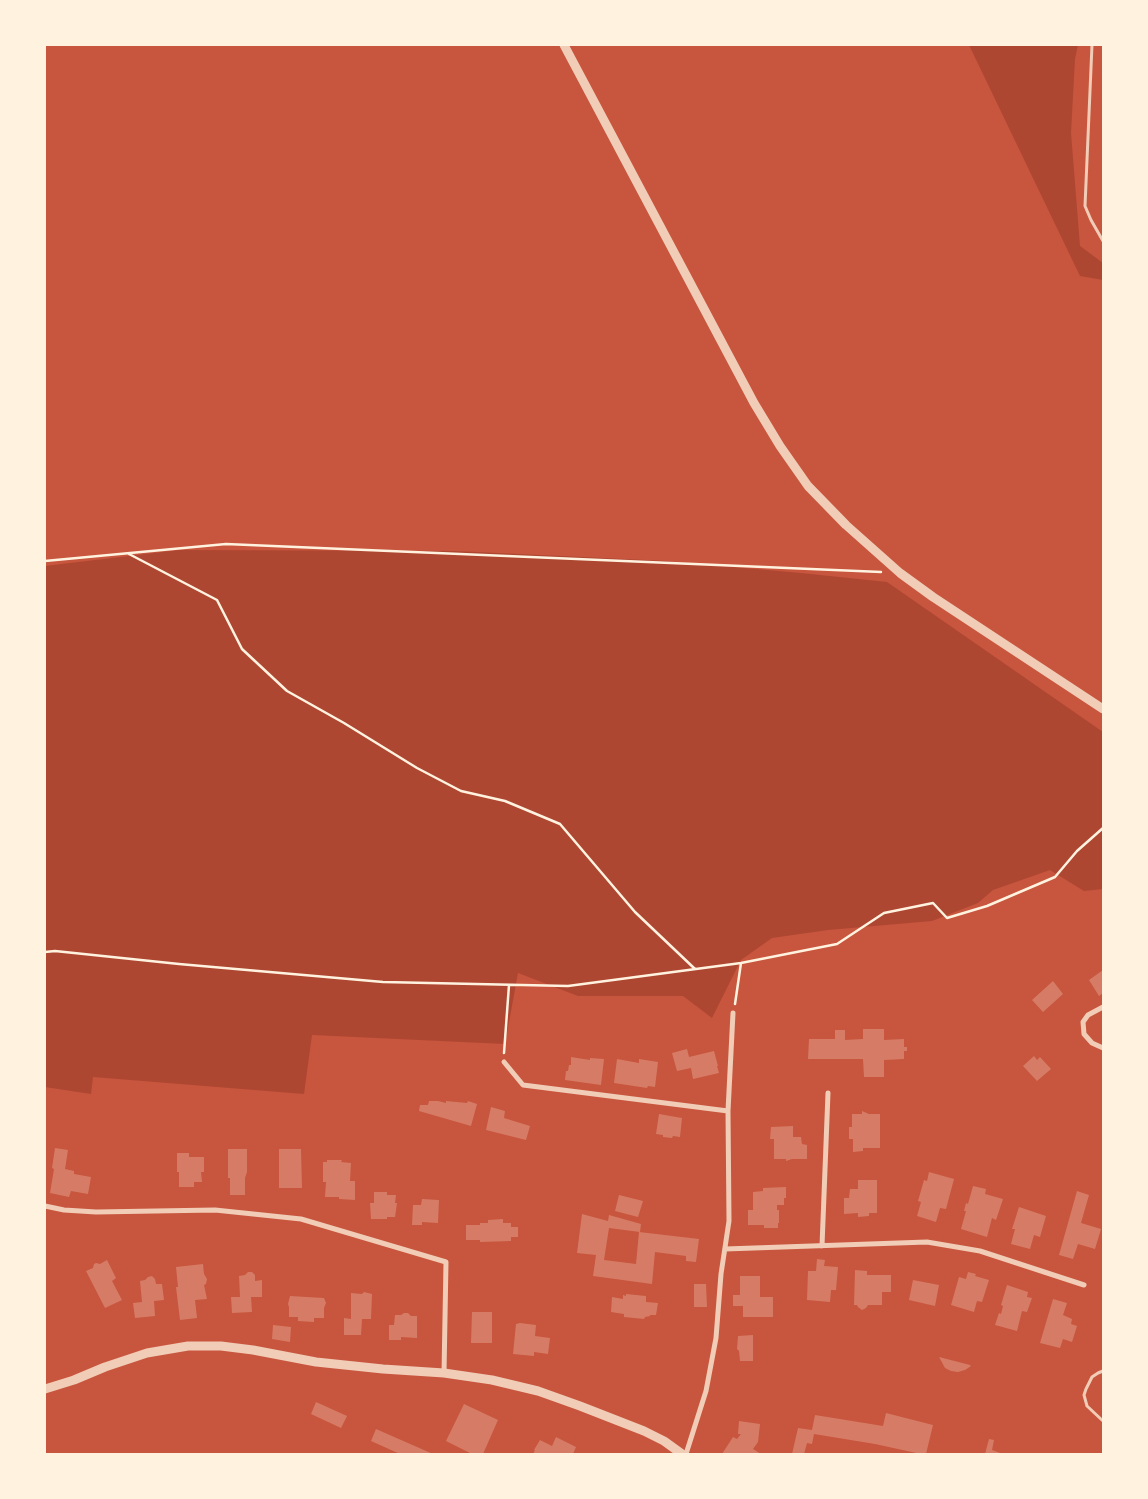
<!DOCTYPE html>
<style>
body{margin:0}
#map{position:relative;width:1148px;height:1499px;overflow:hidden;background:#c8553d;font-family:"Public Sans",sans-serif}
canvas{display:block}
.frame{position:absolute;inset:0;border:46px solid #fff3e0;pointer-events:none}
</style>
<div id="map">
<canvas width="1148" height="1499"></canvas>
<div class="frame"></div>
</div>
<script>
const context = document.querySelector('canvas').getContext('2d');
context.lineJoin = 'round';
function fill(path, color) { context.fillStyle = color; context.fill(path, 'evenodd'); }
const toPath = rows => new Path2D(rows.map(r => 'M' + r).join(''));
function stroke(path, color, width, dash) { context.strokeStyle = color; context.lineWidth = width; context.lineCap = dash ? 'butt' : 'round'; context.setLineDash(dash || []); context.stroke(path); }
fill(toPath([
 [969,45,1078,45,1075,59,1071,133,1080,246,1103,263,1103,280,1080,276],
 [179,550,455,551,666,561,801,573,887,582,1103,732,1103,889,1084,891,1050,870,993,890,978,903,932,921,828,930,772,938,741,960,712,1018,683,996,578,996,518,973,505,1044,312,1035,304,1094,93,1077,91,1094,45,1087,45,566]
]), '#ae4732');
fill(toPath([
 [1103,970,1103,993,1099,996,1089,980],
 [1053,981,1063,994,1043,1012,1032,1000],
 [863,1029,884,1029,884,1040,904,1039,904,1047,907,1047,907,1051,904,1051,904,1059,884,1060,884,1077,864,1077,863,1059,808,1059,809,1039,835,1039,835,1030,845,1030,845,1040,863,1039],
 [687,1049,689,1057,714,1051,718,1066,717,1066,719,1073,693,1079,691,1068,677,1071,672,1053],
 [1034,1056,1037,1060,1040,1057,1051,1069,1037,1081,1023,1066],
 [571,1057,590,1060,590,1058,604,1059,601,1085,565,1080,566,1071,568,1071,569,1065,571,1065],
 [617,1059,639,1063,639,1059,658,1062,655,1087,648,1086,647,1088,614,1083],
 [429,1101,438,1101,446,1103,446,1101,467,1103,468,1101,477,1104,471,1126,419,1111,420,1105,428,1105],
 [491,1107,505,1111,504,1118,530,1126,526,1140,486,1130],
 [862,1111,869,1114,880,1114,880,1148,863,1148,863,1151,853,1152,853,1139,849,1139,849,1127,852,1127,852,1114,862,1114],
 [659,1114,682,1118,680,1137,673,1136,672,1138,663,1137,663,1135,656,1134],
 [793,1126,793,1137,801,1137,802,1144,807,1145,807,1159,792,1159,786,1161,786,1159,774,1159,774,1139,770,1139,771,1127],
 [55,1148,68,1150,65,1169,74,1171,74,1174,91,1177,88,1194,71,1191,69,1197,50,1193,54,1169,52,1168],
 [228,1149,247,1149,247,1172,245,1178,245,1195,230,1195,230,1178,228,1178],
 [279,1149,301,1149,302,1188,279,1188],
 [177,1153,189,1153,189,1157,204,1157,204,1172,201,1172,202,1182,194,1182,194,1187,179,1187,179,1172,177,1172],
 [327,1160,342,1160,341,1162,351,1163,350,1181,355,1181,355,1200,339,1199,339,1197,325,1197,326,1182,323,1182,323,1162,327,1162],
 [929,1172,954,1179,946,1209,940,1208,936,1222,917,1216,921,1202,918,1201,924,1180,927,1181],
 [858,1180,877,1180,877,1213,869,1213,869,1216,858,1217,858,1213,844,1214,844,1198,849,1198,850,1189,858,1189],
 [973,1186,986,1189,985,1194,1003,1199,996,1220,992,1218,987,1237,961,1229,966,1211,964,1211,966,1203,968,1204],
 [786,1187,786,1198,784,1198,784,1205,777,1205,777,1210,779,1210,779,1223,778,1223,778,1228,764,1228,764,1225,748,1225,748,1210,753,1210,753,1192,763,1191,763,1188],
 [1077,1191,1089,1195,1081,1223,1101,1229,1095,1249,1078,1244,1073,1259,1059,1255],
 [374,1192,387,1192,387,1195,396,1195,395,1203,397,1203,395,1217,387,1217,387,1219,371,1219,370,1203,374,1203],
 [619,1195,643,1201,638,1217,615,1211],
 [422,1199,439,1200,438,1223,422,1222,422,1225,412,1225,413,1205,421,1205],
 [1019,1207,1046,1216,1040,1237,1034,1235,1030,1249,1011,1244,1015,1229,1012,1229],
 [582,1214,608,1221,609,1215,641,1224,640,1232,609,1228,604,1260,636,1264,639,1232,699,1239,696,1262,686,1261,686,1256,655,1252,652,1284,593,1276,596,1255,577,1253],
 [503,1219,503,1223,511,1223,511,1227,518,1227,518,1237,511,1237,511,1241,480,1242,480,1240,466,1240,466,1225,480,1225,480,1223,488,1223,488,1220],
 [817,1259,825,1260,824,1266,838,1267,836,1290,831,1290,830,1302,807,1300,808,1271,816,1271],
 [107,1260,116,1278,112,1281,122,1300,105,1308,86,1271,93,1268,94,1264,96,1263,100,1264],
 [203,1264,204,1274,207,1279,206,1284,204,1285,207,1299,195,1300,197,1318,180,1320,176,1287,178,1287,176,1267],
 [855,1270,867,1271,867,1275,891,1275,891,1292,882,1292,882,1305,868,1305,866,1308,862,1310,858,1307,857,1305,854,1305],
 [248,1272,252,1272,255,1275,255,1281,262,1280,262,1297,251,1297,252,1312,232,1313,231,1297,240,1297,239,1276,245,1275],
 [968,1272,976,1274,975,1276,989,1280,982,1302,977,1301,974,1312,951,1305,959,1277,966,1279],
 [152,1276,155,1279,156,1284,162,1284,164,1300,154,1301,155,1316,135,1318,133,1303,142,1302,140,1281,145,1280,148,1277],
 [740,1276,760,1276,760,1297,773,1297,773,1317,743,1317,743,1306,733,1306,733,1295,740,1295],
 [913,1280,939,1285,935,1306,909,1300],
 [694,1284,706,1284,707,1307,694,1307],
 [1007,1285,1028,1292,1027,1297,1032,1298,1027,1312,1022,1311,1017,1331,995,1325,999,1313,1001,1314,1003,1306,1001,1305],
 [364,1292,372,1294,371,1319,362,1319,361,1335,344,1335,344,1318,351,1319,351,1293,362,1294],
 [626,1294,646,1296,646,1302,658,1303,656,1315,650,1315,650,1316,645,1317,644,1319,624,1317,624,1314,611,1312,612,1297,623,1299,623,1295,626,1296],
 [290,1296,324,1298,326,1303,324,1308,324,1318,314,1318,314,1322,298,1321,298,1317,289,1317,289,1307,288,1304],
 [1053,1299,1067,1303,1063,1315,1072,1319,1071,1324,1077,1326,1072,1342,1063,1339,1060,1348,1040,1343],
 [472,1312,492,1312,492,1343,471,1343],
 [404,1313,408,1313,411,1316,417,1316,417,1338,401,1337,401,1340,389,1340,389,1325,394,1325,395,1315,401,1315],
 [520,1323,536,1325,535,1336,550,1338,548,1354,534,1352,534,1356,513,1354,516,1324],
 [273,1325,291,1327,290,1342,272,1339],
 [753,1335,753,1361,740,1361,739,1351,737,1349,738,1336],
 [939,1357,970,1365,971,1366,965,1370,958,1372,951,1371,945,1368],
 [316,1402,347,1416,341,1428,311,1414],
 [464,1404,498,1420,483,1454,472,1454,446,1441],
 [886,1413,933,1425,926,1454,921,1454,875,1444,814,1434,812,1444,807,1443,804,1454,792,1454,798,1428,812,1430,815,1415,883,1426],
 [739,1421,760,1424,758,1442,753,1449,761,1454,722,1454,733,1437,737,1439,741,1434,738,1434],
 [376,1429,433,1454,400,1454,371,1441],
 [556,1437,576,1447,573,1454,533,1454,535,1450,534,1450,540,1440,552,1446],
 [989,1439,994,1440,992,1450,1003,1454,985,1454]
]), '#d67c66');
stroke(toPath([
 [129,554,217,600,242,649,287,691,344,723,417,768,461,791,505,801,560,824,635,912,695,969],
 [45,561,226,544,881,572],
 [45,952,55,951,179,964,383,982,568,986,741,963,837,944,884,913,933,903,947,918,987,906,1055,877,1077,851,1103,828],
 [735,1004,741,963],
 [504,1053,509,985]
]), '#fff3e0', 2.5);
stroke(toPath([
 [1092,45,1085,206,1091,220,1103,241],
 [1103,1371,1098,1373,1092,1377,1086,1389,1084,1395,1087,1406,1103,1421]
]), '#f1ccb7', 3);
stroke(toPath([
 [1103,1007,1088,1015,1083,1022,1084,1034,1092,1043,1103,1048],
 [504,1062,523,1085,728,1111],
 [45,1206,64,1210,96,1212,215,1210,301,1219,446,1262,444,1373],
 [822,1246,828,1093],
 [725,1249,927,1242,980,1251,1084,1285],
 [686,1454,706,1391,716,1338,721,1274,729,1221,728,1111,733,1013]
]), '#f1ccb7', 5);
stroke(toPath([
 [564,45,754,403,780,446,808,486,846,525,900,573,933,597,1103,709],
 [45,1389,74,1380,105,1367,147,1353,188,1346,221,1346,253,1350,316,1362,383,1369,444,1373,492,1380,538,1391,580,1406,644,1431,664,1441,682,1454]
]), '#f1ccb7', 9);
</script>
